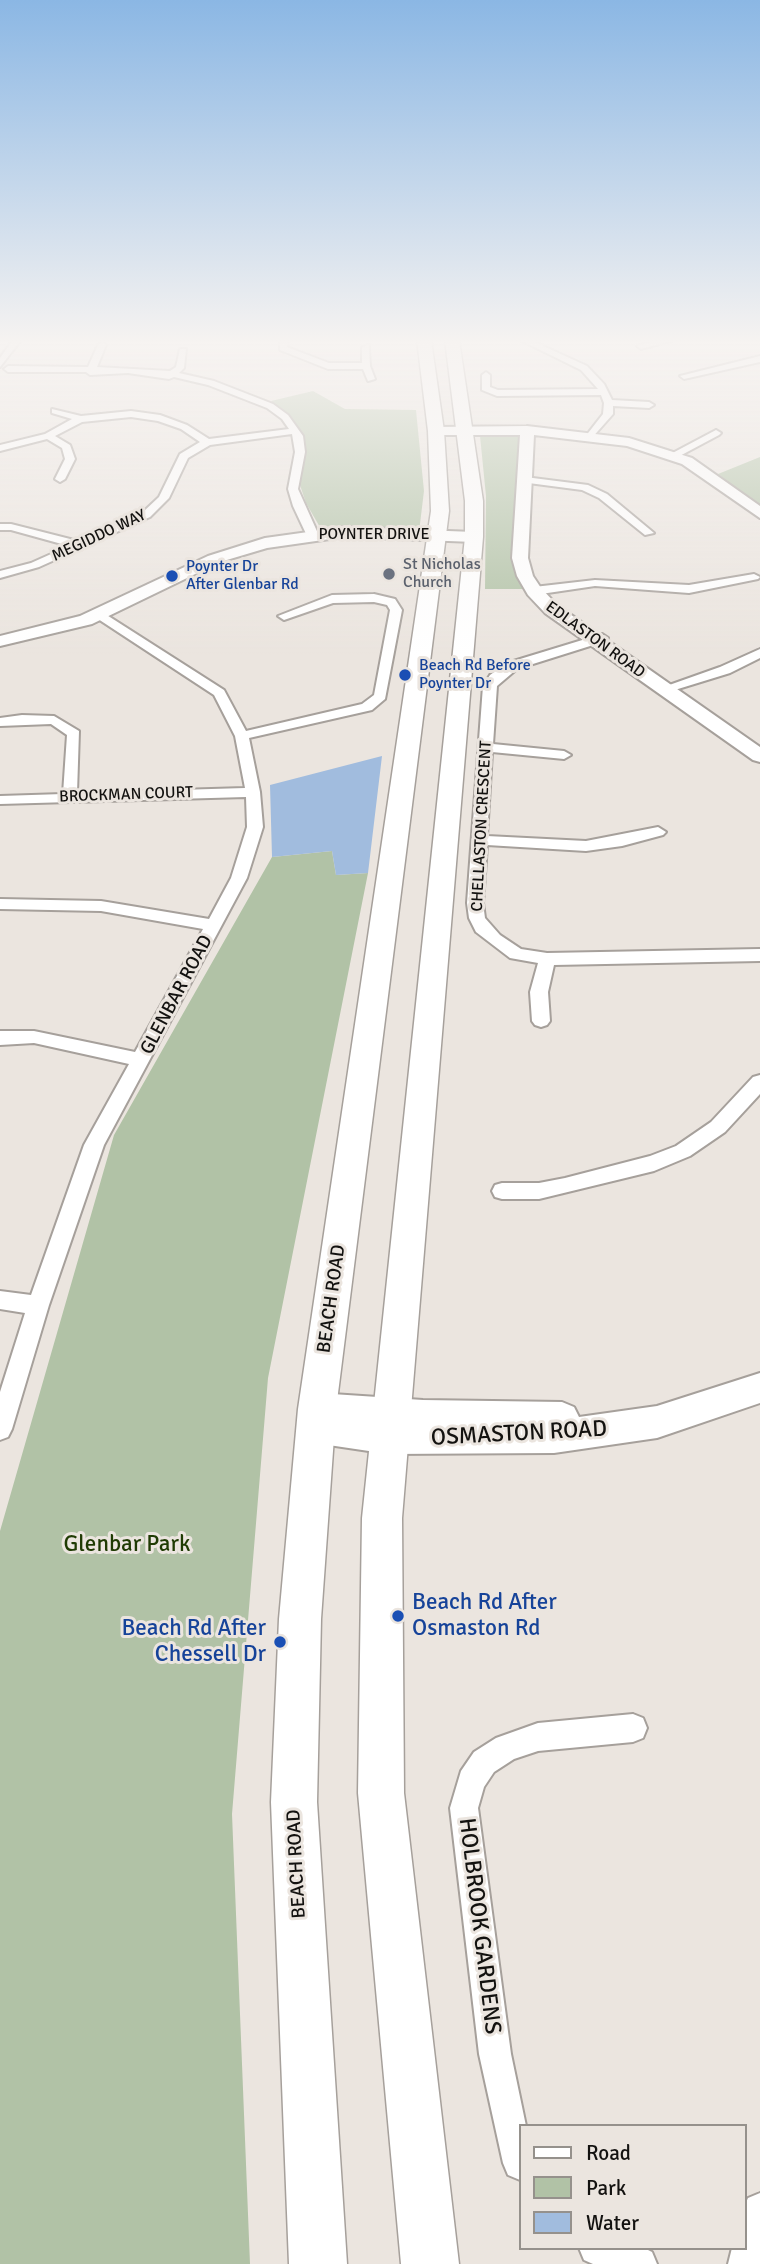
<!DOCTYPE html>
<style>
body{margin:0}
#map{position:relative;width:760px;height:2264px;overflow:hidden;background:#ebe5df;font-family:Signika,sans-serif}
canvas{display:block}
.legend{position:absolute;left:519px;top:2124px;width:228px;height:126px;box-sizing:border-box;background:#ebe5df;border:2px solid #95918c;margin:0;padding:9px 12px;list-style:none;font-size:21px;color:#131210}
.legend li{display:flex;align-items:center;gap:14px;height:35px}
.legend b{width:35px;border:2px solid #95918c}
</style>
<div id="map">
<canvas width="760" height="2264"></canvas>
<ul class="legend">
<li><b style="height:9px;background:#fff"></b>Road</li>
<li><b style="height:19px;background:#b1c2a6"></b>Park</li>
<li><b style="height:19px;background:#a1bcde"></b>Water</li>
</ul>
</div>
<script>
const context = document.querySelector('canvas').getContext('2d');
context.lineJoin = 'round';
function fill(path, color) { context.fillStyle = color; context.fill(path, 'evenodd'); }
const toPath = rows => new Path2D(rows.map(r => 'M' + r).join(''));
function stroke(path, color, width, dash) { context.strokeStyle = color; context.lineWidth = width; context.lineCap = dash ? 'butt' : 'round'; context.setLineDash(dash || []); context.stroke(path); }
function write(font, color, halo, rows, align = 'center') {
  context.font = font + ' Signika,sans-serif'; context.lineWidth = 6; context.setLineDash([]); context.textBaseline = 'middle'; context.strokeStyle = halo; context.fillStyle = color; for (const [text, x, y, turn = 0] of rows) {
    context.save(); context.translate(x, y); context.rotate((+turn || 0) * Math.PI / 180); context.textAlign = isNaN(turn) ? turn : align; if (halo) context.strokeText(text, 0, 0); context.fillText(text, 0, 0); context.restore();
  }
}
fill(toPath([
 [313,391,345,409,416,410,424,491,419,532,321,529,306,503,298,479,303,442,298,427,271,401],
 [480,436,523,436,524,589,485,589,486,496],
 [760,457,760,507,718,474],
 [332,851,336,875,368,873,268,1378,232,1814,250,2264,0,2264,0,1531,114,1135,272,857]
]), '#b1c2a6');
fill(toPath([
 [382,756,368,873,336,875,332,851,272,857,270,785]
]), '#a1bcde');
const street = toPath([
 [13,340,21,340,0,367,0,358,13,340],
 [280,340,288,340,287,347,329,363,362,363,362,347,369,345,370,366,375,379,368,381,363,369,328,369,280,350,280,340],
 [520,340,530,340,587,366,604,384,612,400,649,402,654,405,649,408,613,406,613,414,590,440,585,437,603,414,604,403,601,395,497,396,482,390,482,375,486,372,490,375,490,387,498,390,598,389,581,370,520,340],
 [660,340,674,340,641,349,637,346,660,340],
 [102,342,106,345,97,367,170,371,176,367,180,349,186,349,184,368,179,373,214,381,273,404,288,415,303,436,305,452,298,489,320,538,318,540,308,538,293,506,288,489,295,452,292,434,210,445,188,458,169,498,150,517,39,567,0,578,0,571,31,563,69,546,11,530,0,530,0,524,11,524,78,541,142,513,159,497,180,454,200,442,181,429,158,421,131,417,82,422,55,436,70,445,75,459,65,479,60,482,55,479,65,459,62,448,47,439,0,451,0,445,45,434,72,419,52,413,52,409,81,416,131,411,160,415,187,425,209,439,289,429,282,419,267,408,208,385,174,377,169,379,128,373,90,375,86,372,8,372,4,369,8,366,88,367,98,345,102,342],
 [760,356,760,362,684,379,680,376,760,356],
 [716,430,721,433,719,435,674,459,665,457,716,430],
 [525,477,588,485,607,494,654,533,645,535,599,498,582,490,521,482,520,480,525,477],
 [754,574,760,577,758,579,689,593,595,586,534,595,528,591,534,587,595,580,689,585,754,574],
 [374,594,395,599,402,610,385,699,372,710,249,738,260,792,263,827,247,878,104,1145,49,1305,12,1429,8,1437,0,1440,0,1392,25,1313,0,1309,0,1291,31,1295,84,1145,129,1064,34,1043,0,1045,0,1031,34,1031,135,1052,203,929,101,911,0,909,0,899,101,901,209,919,231,878,247,827,246,797,0,804,0,796,63,794,67,735,51,724,0,726,0,718,22,715,54,716,79,731,77,793,245,788,235,736,214,695,92,615,102,612,224,690,246,731,362,704,374,695,390,610,387,605,374,602,333,603,284,620,278,616,332,595,374,594],
 [602,634,608,638,606,641,517,669,497,686,493,744,564,751,571,755,564,759,492,752,487,836,586,841,658,827,666,832,663,835,622,846,586,851,487,845,483,903,485,918,500,935,521,949,547,953,760,949,760,961,554,965,548,992,550,1021,547,1025,541,1027,535,1025,532,1021,530,992,538,963,510,958,476,932,469,918,467,903,483,686,490,675,507,663,602,634],
 [760,649,760,658,730,673,665,693,658,689,720,667,760,649],
 [760,1075,760,1094,725,1132,690,1156,654,1171,539,1199,502,1199,495,1197,492,1191,495,1185,502,1183,539,1183,565,1178,650,1156,676,1146,711,1122,753,1077,760,1075],
 [633,1714,643,1718,647,1728,643,1738,633,1742,538,1751,514,1759,494,1772,484,1787,478,1808,511,2054,526,2126,520,2126,520,2180,508,2175,503,2163,479,2054,450,1808,461,1771,474,1752,496,1738,538,1723,633,1714],
 [760,2193,760,2264,728,2264,732,2248,744,2248,744,2207,748,2198,760,2193],
 [579,2248,644,2248,652,2252,657,2264,593,2264,584,2260,579,2248]
]);
const secondary = toPath([
 [527,426,629,438,692,458,760,506,760,518,682,464,627,446,534,435,528,558,533,576,541,588,557,605,760,747,760,762,753,760,545,613,528,595,517,576,512,558,520,435,436,435,429,431,436,427,527,426],
 [344,527,474,532,482,537,474,542,344,537,267,548,220,562,92,624,0,646,0,636,80,616,208,556,265,538,344,527],
 [760,1373,760,1403,657,1438,554,1453,389,1454,315,1443,303,1438,298,1427,303,1416,300,1409,305,1398,317,1393,423,1400,562,1402,574,1407,579,1417,657,1406,760,1373]
]);
const primary = toPath([
 [417,340,431,340,444,431,449,511,336,1409,321,1619,317,1802,347,2264,289,2264,271,1802,279,1619,298,1409,431,511,428,431,417,340],
 [445,340,459,340,483,501,483,537,402,1518,404,1793,459,2264,401,2264,358,1793,362,1518,465,537,465,501,445,340]
]);
stroke(street, '#a6a09b', 4);
stroke(secondary, '#a6a09b', 4);
stroke(primary, '#a6a09b', 3);
fill(street, '#fff');
fill(secondary, '#fff');
fill(primary, '#fff');
const sky = context.createLinearGradient(0, 0, 0, 657);
sky.addColorStop(0, '#8bb7e4');
sky.addColorStop(0.52, '#f6f3f1');
sky.addColorStop(1, '#f6f3f100');
context.fillStyle = sky;
context.fillRect(0, 0, 760, 657);
for (const [x, y, r, color] of [
 [389,574,7,"#6b7280"],
 [172,576,7,"#1a4fb4"],
 [405,675,7,"#1a4fb4"],
 [398,1616,7,"#1a4fb4"],
 [280,1642,7,"#1a4fb4"]
]) { const dot = new Path2D(); dot.arc(x, y, r, 0, 2 * Math.PI); context.fillStyle = color; context.fill(dot); stroke(dot, '#ebe5df', 2.5); }
write('16px', '#131210', '#ebe5df', [
 ["POYNTER DRIVE",374,535],
 ["MEGIDDO WAY",99,536,-25],
 ["EDLASTON ROAD",595,640,36],
 ["BROCKMAN COURT",126,795,-2],
 ["CHELLASTON CRESCENT",482,826,-87]
]);
write('16px', '#5b616d', '#ebe5df', [
 ["St Nicholas",403,565],
 ["Church",403,583]
], 'left');
write('16px', '#164399', '#ebe5df', [
 ["Poynter Dr",186,567],
 ["After Glenbar Rd",186,585],
 ["Beach Rd Before",419,666],
 ["Poynter Dr",419,684]
], 'left');
write('19px', '#131210', '#ebe5df', [
 ["GLENBAR ROAD",177,995,-62],
 ["BEACH ROAD",332,1299,-82],
 ["BEACH ROAD",297,1864,-93]
]);
write('23px', '#131210', '#ebe5df', [
 ["OSMASTON ROAD",519,1434,-3],
 ["HOLBROOK GARDENS",479,1926,83]
]);
write('23px', '#1f3b03', '#ebe5df', [
 ["Glenbar Park",127,1545]
]);
write('23px', '#164399', '#ebe5df', [
 ["Beach Rd After",412,1603],
 ["Osmaston Rd",412,1629],
 ["Beach Rd After",266,1629,"right"],
 ["Chessell Dr",266,1655,"right"]
], 'left');
</script>
